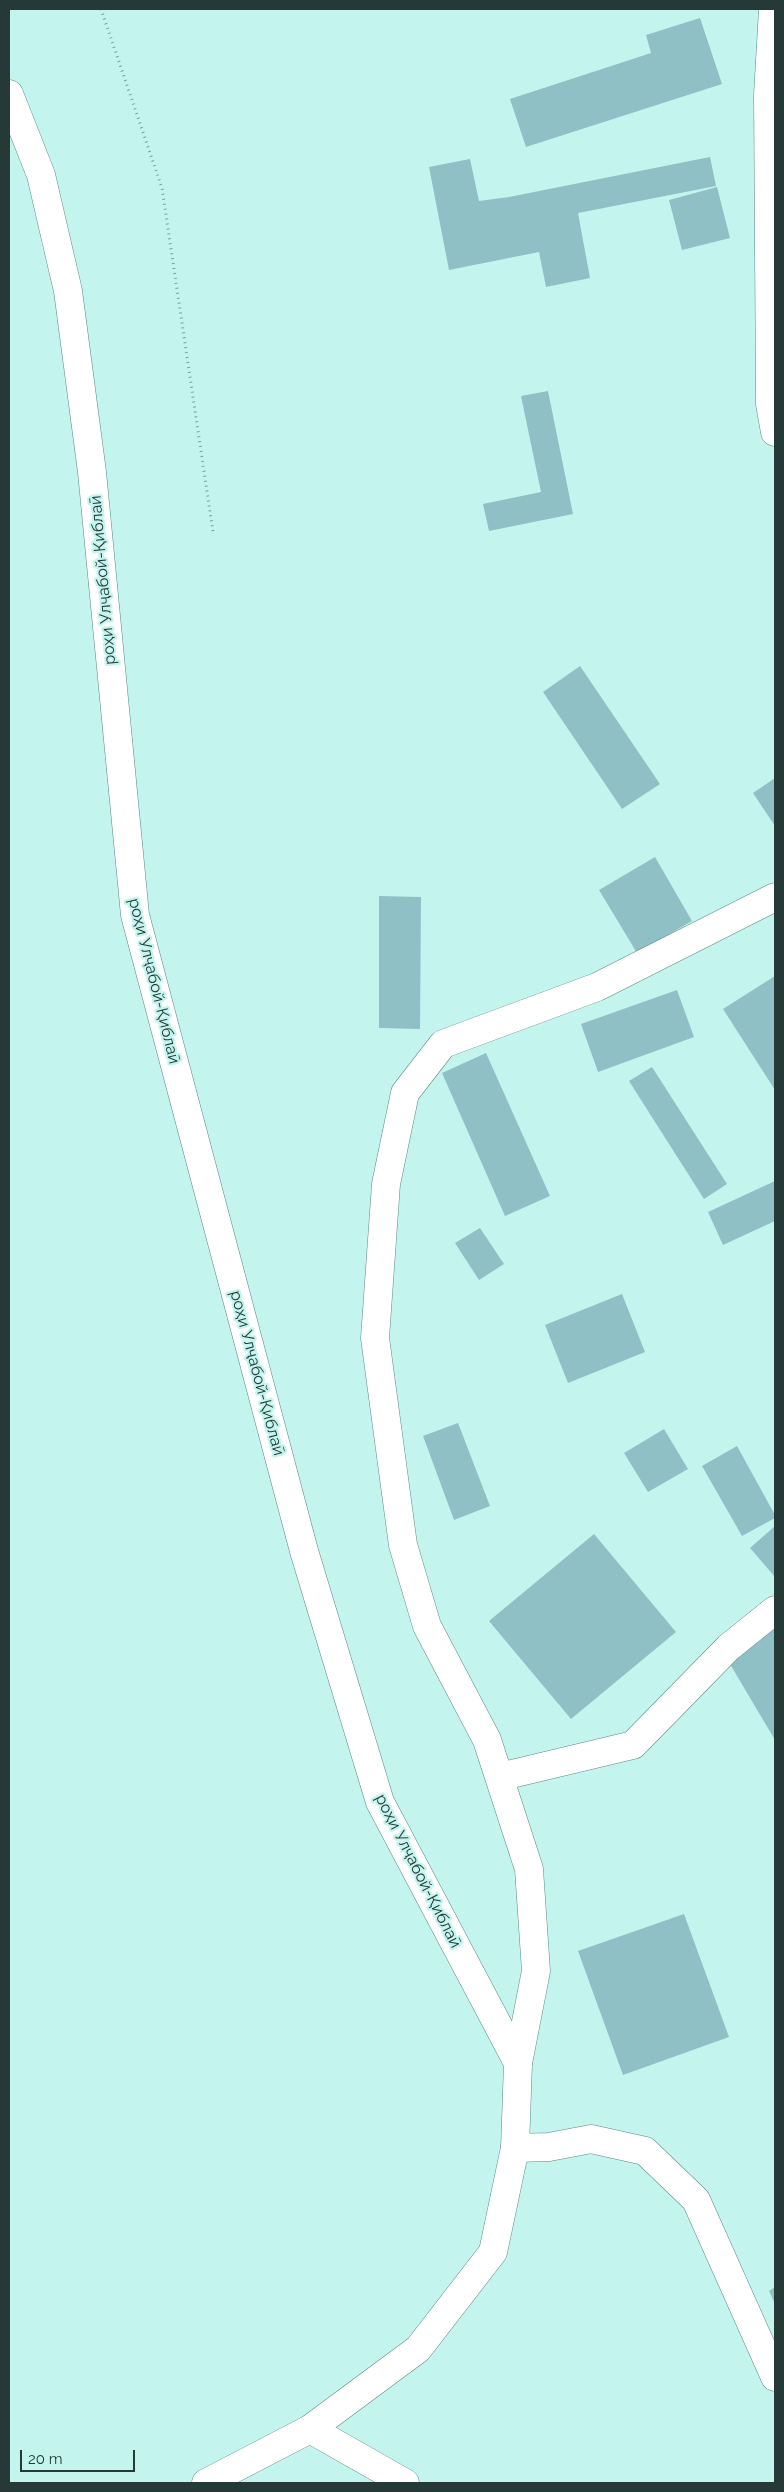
<!DOCTYPE html>
<meta charset="utf-8">
<style>
body{margin:0}
#map{position:relative;width:784px;height:2492px;overflow:hidden;background:#c3f5ee;font-family:Raleway,sans-serif}
canvas{display:block}
.frame{position:absolute;inset:0;border:10px solid #253937;pointer-events:none}
.scale{position:absolute;left:20px;top:2450px;width:115px;height:22px;box-sizing:border-box;border:2px solid #253937;border-top:0;padding-left:6px;font-size:15px;line-height:18px;white-space:nowrap;color:#253937;-webkit-text-stroke:4px #c3f5ee;paint-order:stroke}
</style>
<div id="map">
<canvas width="784" height="2492"></canvas>
<div class="frame"></div>
<div class="scale">20 m</div>
</div>
<script>
const context = document.querySelector('canvas').getContext('2d');
context.lineJoin = 'round';
function fill(path, color) { context.fillStyle = color; context.fill(path, 'evenodd'); }
const toPath = rows => new Path2D(rows.map(r => 'M' + r).join(''));
function stroke(path, color, width, dash) { context.strokeStyle = color; context.lineWidth = width; context.lineCap = dash ? 'butt' : 'round'; context.setLineDash(dash || []); context.stroke(path); }
function write(font, color, halo, rows, align = 'center') {
  context.font = font + ' Raleway,sans-serif'; context.lineWidth = 4.5; context.setLineDash([]); context.textBaseline = 'middle'; context.strokeStyle = halo; context.fillStyle = color; for (const [text, x, y, turn = 0] of rows) {
    context.save(); context.translate(x, y); context.rotate((+turn || 0) * Math.PI / 180); context.textAlign = isNaN(turn) ? turn : align; if (halo) context.strokeText(text, 0, 0); context.fillText(text, 0, 0); context.restore();
  }
}
fill(toPath([
 [700,18,722,84,526,147,510,99,651,53,646,35],
 [710,157,716,186,578,213,590,278,546,287,539,252,449,270,429,167,470,159,479,201,509,197],
 [717,187,730,238,682,250,669,200],
 [548,391,573,514,489,531,483,504,541,492,521,396],
 [580,666,660,784,622,809,543,692],
 [775,778,775,826,753,793],
 [655,857,692,921,637,953,599,890],
 [379,896,421,897,420,1029,379,1028],
 [775,976,775,1090,723,1009],
 [677,990,694,1037,598,1072,581,1024],
 [486,1053,550,1196,505,1216,442,1073],
 [652,1067,727,1184,704,1199,629,1081],
 [775,1181,775,1221,723,1245,708,1212],
 [480,1228,504,1264,479,1280,455,1243],
 [622,1294,645,1352,568,1383,545,1325],
 [458,1423,490,1506,454,1520,423,1436],
 [664,1429,688,1469,648,1492,624,1453],
 [737,1446,775,1515,775,1518,742,1536,702,1466],
 [775,1526,775,1577,750,1548],
 [594,1534,676,1632,571,1719,489,1621],
 [775,1624,775,1740,724,1654],
 [684,1914,729,2037,623,2075,578,1951],
 [775,2287,775,2304,769,2291]
]), '#8fc0c6');
const minor = toPath([
 [773,9,768,95,770,404,775,432],
 [499,1777,633,1745,729,1647,775,1610],
 [518,2063,536,1971,529,1869,487,1740,427,1626,403,1545,375,1338,386,1184,405,1093,443,1044,597,987,775,897],
 [515,2148,549,2147,591,2139,645,2151,696,2200,775,2377],
 [310,2429,405,2483]
]);
const tertiary = toPath([
 [9,94,41,175,68,291,92,472,135,915,304,1551,380,1802,518,2063,515,2148,493,2252,418,2349,310,2429,206,2483]
]);
stroke(minor, '#5b8a84', 29);
stroke(tertiary, '#5b8a84', 29);
stroke(toPath([
 [101,9,162,188,213,532]
]), '#7b9f9a', 3, [1, 4]);
stroke(minor, '#fff', 28);
stroke(tertiary, '#fff', 28);
write('16px', '#253937', '#c3f5ee', [
 ["роҳи Улҷабой-Қиблаӣ",103,580,-95],
 ["роҳи Улҷабой-Қиблаӣ",154,981,76],
 ["роҳи Улҷабой-Қиблаӣ",257,1373,75],
 ["роҳи Улҷабой-Қиблаӣ",418,1871,63]
]);
</script>
